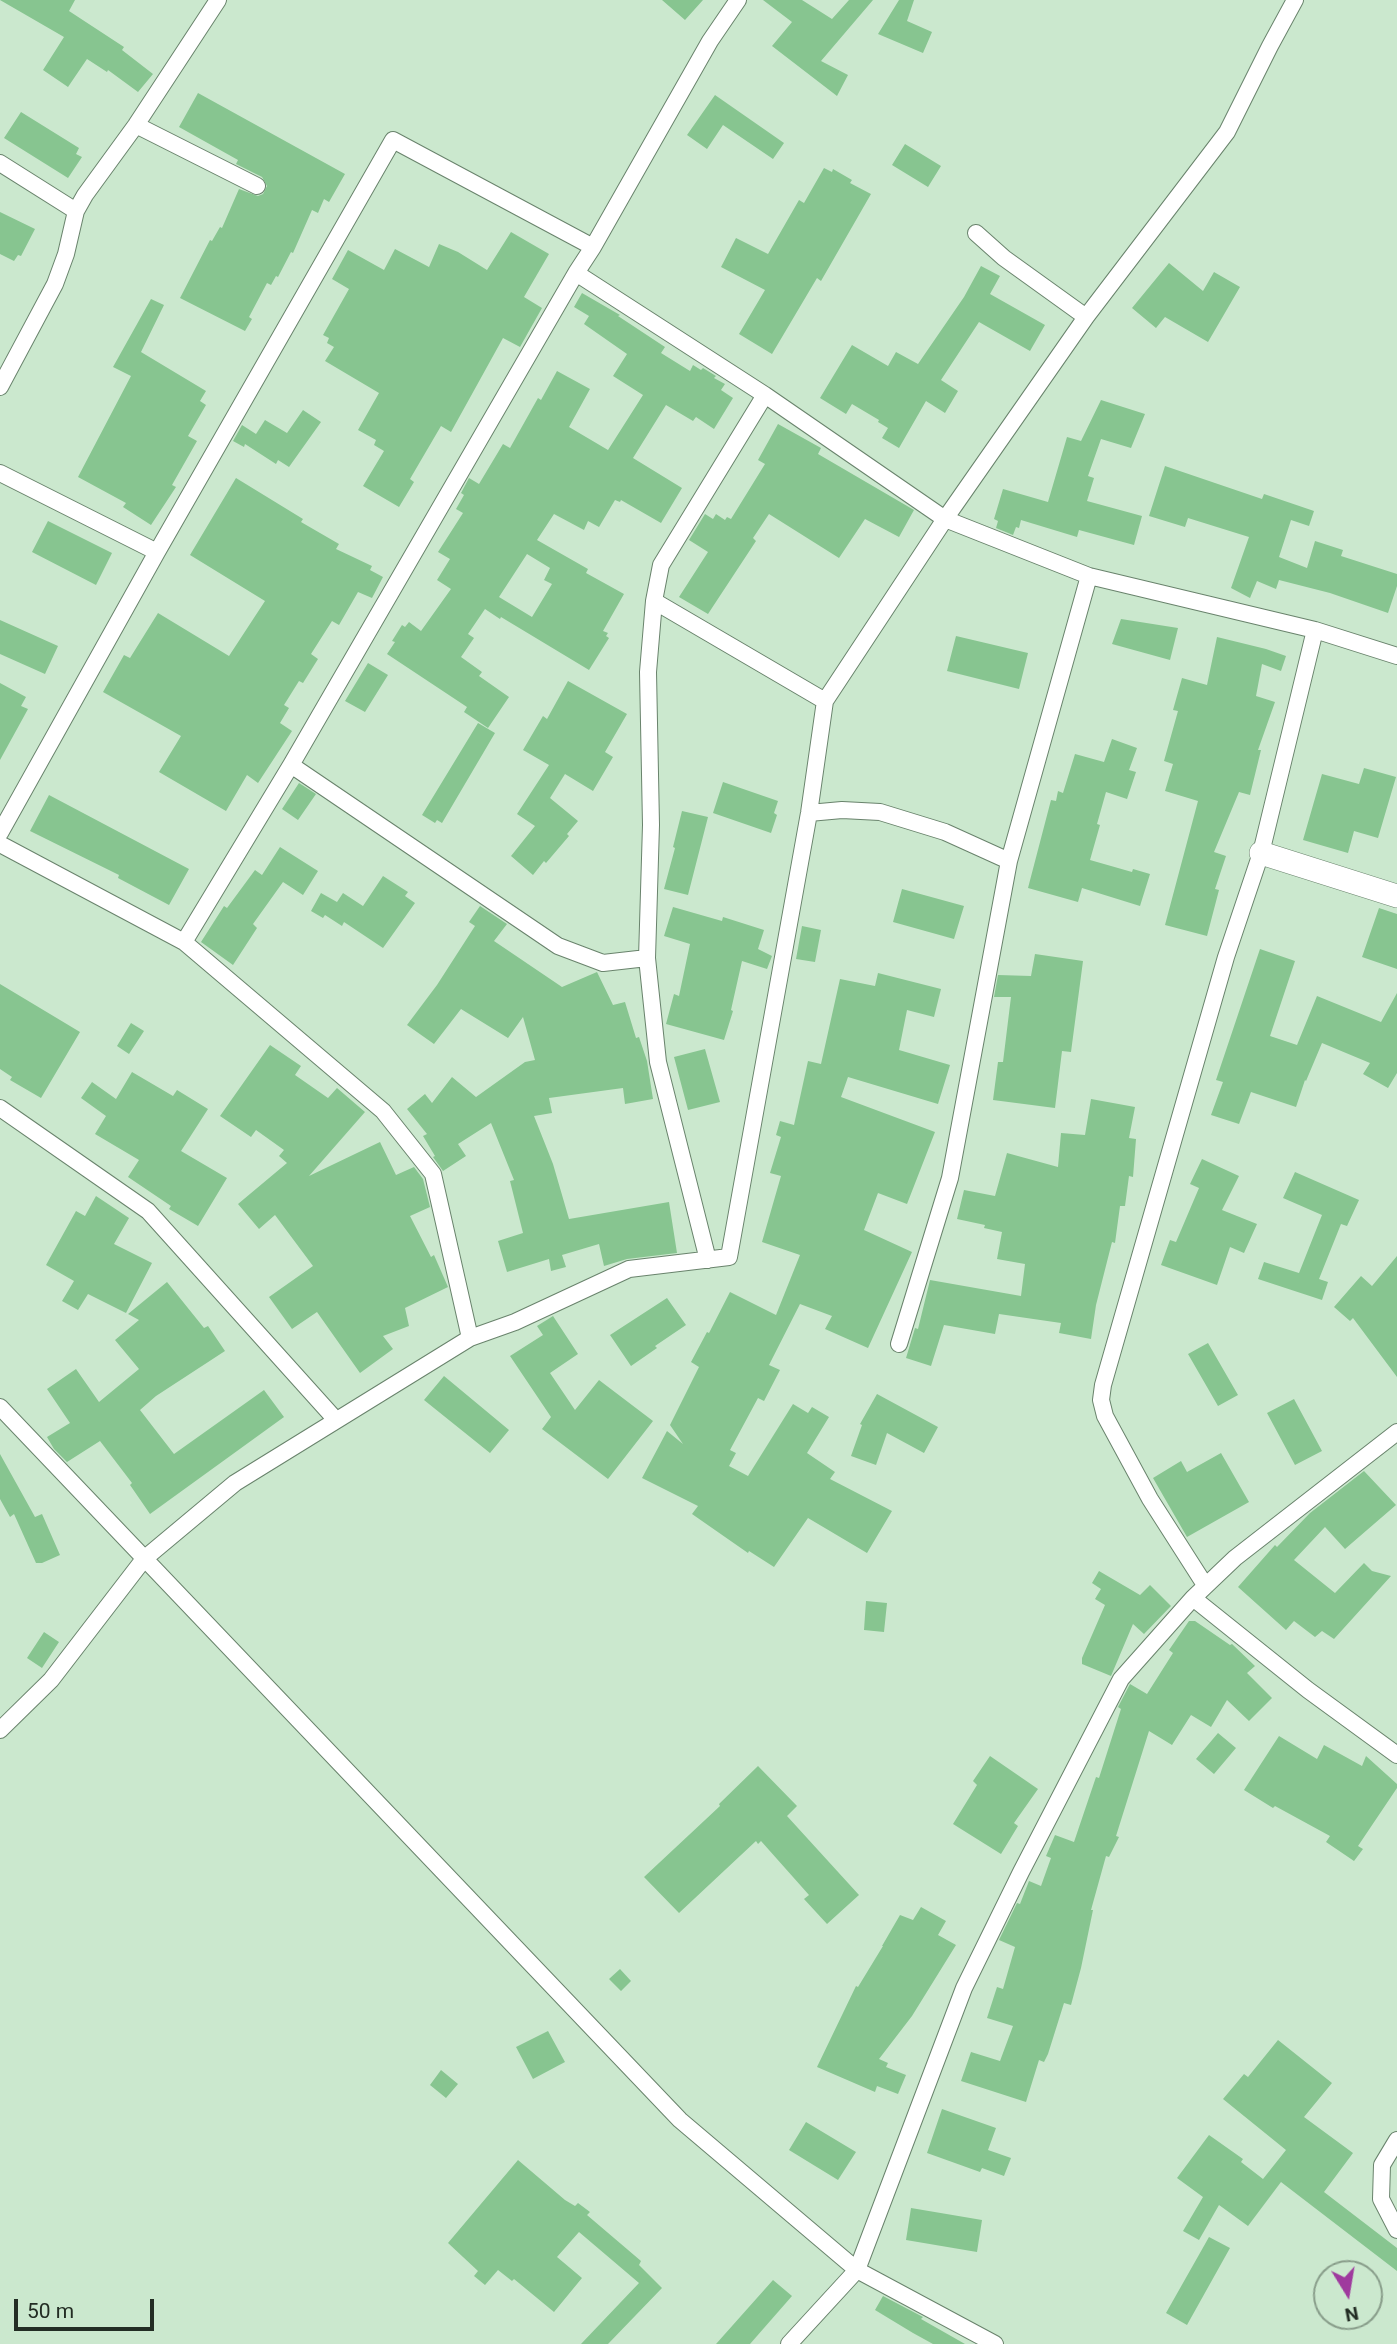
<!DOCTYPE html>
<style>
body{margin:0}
#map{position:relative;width:1397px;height:2344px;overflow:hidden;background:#cbe8ce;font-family:Roboto,sans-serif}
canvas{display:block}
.north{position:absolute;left:1313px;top:2260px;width:70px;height:70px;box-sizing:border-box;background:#cbe8ce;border:2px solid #889d8a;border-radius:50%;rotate:169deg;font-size:19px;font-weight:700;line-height:28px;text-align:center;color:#232d24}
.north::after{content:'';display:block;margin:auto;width:24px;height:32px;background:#9f3a9e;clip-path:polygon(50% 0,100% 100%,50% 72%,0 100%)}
.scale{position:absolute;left:14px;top:2299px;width:140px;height:32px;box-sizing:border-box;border:4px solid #232d24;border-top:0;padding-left:9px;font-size:21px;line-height:24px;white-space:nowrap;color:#232d24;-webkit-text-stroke:5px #cbe8ce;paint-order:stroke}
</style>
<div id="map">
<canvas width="1397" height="2344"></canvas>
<div class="north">N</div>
<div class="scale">50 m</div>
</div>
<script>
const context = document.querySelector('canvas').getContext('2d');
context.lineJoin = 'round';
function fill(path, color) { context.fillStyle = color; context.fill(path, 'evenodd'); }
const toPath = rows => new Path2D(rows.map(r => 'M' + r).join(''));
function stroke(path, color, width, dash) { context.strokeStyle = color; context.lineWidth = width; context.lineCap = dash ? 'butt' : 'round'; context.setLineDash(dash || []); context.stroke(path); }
fill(toPath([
 [0,0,75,0,69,11,124,47,122,50,153,74,138,92,108,70,107,72,87,59,68,87,43,70,64,37],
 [662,0,703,0,685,20],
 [763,0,802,0,832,19,849,0,873,0,821,61,848,75,837,96,772,46,792,22],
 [899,0,914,0,907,21,932,32,923,53,878,34],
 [198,93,345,174,329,202,324,199,318,213,312,210,293,253,291,252,278,277,276,276,271,285,267,283,249,317,252,319,245,331,180,298,210,240,212,241,220,227,222,228,239,189,258,196,263,194,267,186,262,177,236,164,238,160,179,127],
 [715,95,784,143,773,159,723,125,707,149,687,135],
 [21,112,79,148,76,154,82,157,68,178,4,138],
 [905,144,941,166,928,187,892,165],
 [824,168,832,172,833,169,852,180,850,183,871,194,821,281,817,278,772,354,739,334,765,290,721,267,736,238,768,254,799,200,804,203],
 [0,212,35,229,21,256,18,255,14,261,0,254],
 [511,232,549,254,524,297,542,308,520,347,503,338,451,432,441,426,410,479,414,482,399,507,363,486,384,451,374,445,376,440,358,430,379,393,325,361,334,347,327,343,329,338,323,335,349,289,332,279,348,250,384,270,395,249,429,267,439,244,458,252,487,270],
 [1169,263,1203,291,1214,272,1240,287,1208,342,1165,317,1156,328,1132,308],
 [981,266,1000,276,990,294,1045,325,1030,351,979,322,941,380,958,391,945,413,926,401,899,448,882,438,888,428,878,422,879,420,852,404,846,414,820,398,852,345,888,366,896,352,918,364,964,297],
 [582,293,620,315,618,316,665,347,661,353,690,371,693,365,701,370,703,368,716,376,714,378,725,384,721,390,733,398,714,429,696,417,693,421,666,405,633,458,682,488,661,523,621,500,620,502,615,500,599,527,588,521,584,530,554,514,537,540,588,569,586,573,624,594,603,631,608,633,606,636,609,638,589,670,501,617,500,619,485,609,468,634,474,638,461,657,482,672,479,676,509,697,488,728,464,712,467,707,387,654,395,642,392,641,402,625,405,627,409,622,421,631,451,589,437,580,450,559,438,552,463,513,456,509,464,495,461,493,469,478,479,484,503,444,510,448,538,398,541,400,557,371,590,389,569,427,608,450,643,395,613,376,627,354,584,324,589,316,574,307],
 [527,554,550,568,544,580,552,584,532,617,499,597],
 [151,299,164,305,141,352,206,391,200,401,206,405,188,436,197,441,172,485,176,487,151,525,123,507,126,503,78,477,131,376,113,367],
 [1101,400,1145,414,1131,448,1101,439,1088,476,1094,478,1087,501,1142,516,1134,545,1079,530,1077,537,1021,520,1019,528,1016,527,1013,535,996,528,998,521,994,519,1003,489,1048,502,1067,437,1081,441],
 [303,410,321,422,289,467,278,460,276,464,245,444,244,447,233,441,242,425,256,434,265,420,287,433],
 [778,424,821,448,818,454,914,510,899,537,865,519,839,558,769,514,753,538,756,541,708,614,679,597,708,552,689,540,705,514,713,519,716,514,725,520,727,517,731,519,765,464,758,460],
 [1165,466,1262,499,1264,494,1314,511,1309,526,1291,520,1279,557,1307,568,1315,541,1343,550,1341,556,1397,574,1397,586,1388,613,1330,593,1279,580,1276,589,1257,581,1250,598,1231,588,1249,537,1188,518,1185,527,1149,516],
 [236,478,303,519,301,522,339,544,336,549,372,566,370,570,383,577,372,598,358,592,339,625,332,621,311,654,318,659,303,683,299,681,284,705,289,708,280,723,292,731,258,783,247,775,226,811,159,772,181,736,103,692,124,655,130,658,158,613,229,656,265,601,190,555],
 [48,521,112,553,96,585,32,552],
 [1121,619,1178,628,1170,660,1112,644],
 [0,620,58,646,45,674,0,654],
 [956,636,1028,653,1019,689,947,671],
 [1217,637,1266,649,1286,656,1281,671,1262,664,1256,696,1275,702,1258,750,1261,750,1250,795,1239,792,1214,852,1226,856,1215,889,1219,890,1207,936,1165,925,1198,801,1165,791,1173,764,1164,761,1178,711,1173,710,1182,678,1207,685],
 [368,663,388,675,365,712,345,701],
 [568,681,627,714,605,752,613,757,593,791,565,774,550,798,578,821,567,834,569,836,546,863,544,861,533,875,511,856,535,826,517,814,549,765,523,750,543,716,547,719],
 [0,683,26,697,21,706,28,709,0,760],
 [478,723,495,733,442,823,437,820,435,823,422,815],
 [1112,739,1137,748,1129,770,1136,772,1127,799,1106,792,1097,824,1100,825,1090,860,1132,872,1133,869,1150,874,1140,906,1082,888,1078,902,1028,888,1051,800,1056,801,1058,791,1063,793,1075,754,1104,762],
 [1364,768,1396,777,1378,838,1354,831,1348,853,1303,840,1322,774,1359,784],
 [723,782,778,801,774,813,777,815,771,833,713,813],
 [299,783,316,794,298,820,282,809],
 [49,795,189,869,169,905,118,878,119,875,30,831],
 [682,811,708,817,688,895,664,889,675,848,673,847],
 [280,847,318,871,303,895,283,882,253,924,257,928,233,965,201,942,224,906,227,908,255,870,262,875],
 [383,876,408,892,405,896,415,903,383,948,344,922,342,926,325,915,323,918,311,911,321,893,337,902,343,893,363,906],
 [902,889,964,906,954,939,893,922],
 [480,906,507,924,494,941,562,987,597,972,613,1005,625,1002,636,1038,639,1037,647,1061,653,1099,625,1104,623,1088,549,1098,552,1113,534,1116,553,1164,569,1219,669,1202,677,1253,627,1259,604,1266,599,1244,562,1255,566,1267,551,1271,549,1259,507,1272,498,1241,523,1233,510,1181,514,1180,491,1123,458,1144,466,1156,443,1171,433,1157,435,1156,423,1136,427,1134,407,1109,425,1094,432,1103,452,1077,476,1097,525,1062,535,1060,523,1017,508,1038,461,1009,434,1044,407,1025,437,985,475,926,469,922],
 [673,907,722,921,723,917,764,930,758,949,772,956,767,969,742,961,731,1010,733,1011,724,1040,666,1024,674,994,679,996,690,944,664,936],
 [1379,908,1397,914,1397,969,1362,957],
 [802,926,821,930,815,962,796,959],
 [1260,949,1295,961,1270,1036,1297,1045,1317,996,1381,1022,1397,993,1397,1073,1388,1088,1363,1074,1370,1063,1322,1043,1306,1081,1305,1080,1296,1107,1251,1092,1239,1124,1211,1115,1223,1082,1216,1080],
 [1035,954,1083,961,1071,1052,1062,1051,1055,1108,993,1100,998,1062,1003,1062,1011,997,994,997,998,975,1031,976],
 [878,973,941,989,934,1017,907,1010,899,1050,950,1065,938,1104,848,1077,841,1097,935,1132,907,1204,878,1193,864,1230,912,1252,868,1348,825,1329,832,1316,800,1304,769,1365,780,1370,764,1401,758,1398,730,1450,736,1453,729,1466,748,1476,793,1404,808,1413,812,1407,829,1417,807,1453,835,1472,830,1479,892,1511,867,1553,808,1518,774,1567,749,1551,748,1553,692,1514,698,1506,642,1478,667,1431,683,1444,670,1425,699,1367,691,1362,707,1332,709,1333,730,1292,776,1315,800,1255,762,1242,781,1176,770,1173,781,1137,776,1135,780,1121,794,1125,808,1061,821,1064,840,979,875,986],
 [0,984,80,1032,41,1098,10,1080,12,1077,0,1069],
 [131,1023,144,1031,129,1054,117,1046],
 [270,1045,301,1066,295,1075,328,1098,337,1088,365,1112,309,1176,380,1142,396,1175,414,1167,423,1179,430,1207,410,1216,431,1257,434,1255,448,1287,405,1308,409,1326,383,1336,393,1349,360,1373,317,1312,292,1329,269,1297,313,1266,275,1215,259,1229,238,1204,287,1163,279,1156,284,1150,256,1130,251,1137,220,1116],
 [705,1049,720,1102,688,1110,674,1057],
 [132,1072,173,1096,177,1090,208,1109,181,1151,227,1178,198,1226,169,1209,171,1206,128,1177,139,1160,95,1134,106,1116,81,1098,92,1082,116,1099],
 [1091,1099,1135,1107,1129,1138,1136,1139,1133,1177,1129,1176,1125,1206,1120,1206,1115,1243,1112,1242,1096,1305,1091,1339,1059,1333,1061,1323,999,1314,995,1334,944,1325,931,1366,906,1358,915,1328,918,1329,930,1280,1021,1296,1025,1264,997,1259,1002,1232,984,1228,985,1225,957,1219,964,1190,995,1196,1007,1153,1058,1167,1061,1133,1085,1135],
 [1202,1159,1239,1176,1222,1210,1257,1224,1244,1253,1230,1247,1217,1285,1161,1265,1170,1240,1176,1242,1199,1188,1190,1184],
 [1295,1172,1359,1200,1347,1226,1341,1224,1319,1279,1328,1282,1322,1300,1258,1279,1264,1262,1299,1273,1322,1215,1283,1198],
 [96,1196,129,1218,114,1244,152,1263,126,1313,88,1294,78,1310,62,1301,74,1281,46,1265,76,1211,85,1216],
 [1397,1256,1397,1377,1353,1318,1350,1321,1334,1307,1361,1276,1372,1286],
 [167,1282,204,1328,208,1326,225,1351,156,1396,140,1410,174,1454,264,1390,284,1417,150,1514,130,1485,132,1483,100,1441,67,1462,54,1449,47,1437,70,1423,47,1389,76,1369,99,1402,139,1369,115,1340,139,1320,128,1314],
 [667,1298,686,1325,655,1346,657,1348,631,1366,610,1335],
 [553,1316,578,1354,550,1373,575,1410,599,1380,653,1421,608,1479,542,1429,551,1417,510,1356,543,1335,537,1326],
 [1208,1343,1238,1395,1218,1406,1188,1354],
 [444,1376,509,1430,490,1453,424,1400],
 [877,1394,938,1427,924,1453,887,1433,876,1465,851,1456,862,1425,860,1424],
 [1294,1399,1322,1451,1295,1465,1267,1413],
 [1221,1453,1249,1502,1187,1537,1153,1478,1181,1461,1187,1472],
 [0,1454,35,1517,42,1514,60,1555,42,1563,36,1563,14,1514,10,1517,0,1499],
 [1364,1471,1396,1505,1345,1549,1325,1527,1294,1560,1335,1593,1364,1563,1372,1571,1391,1576,1334,1639,1322,1631,1315,1637,1294,1621,1286,1630,1238,1587,1275,1545,1277,1547,1310,1513],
 [1099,1571,1140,1595,1150,1585,1171,1606,1144,1634,1133,1624,1111,1676,1082,1664,1082,1658,1105,1605,1095,1599,1101,1589,1092,1583],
 [866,1601,887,1603,884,1632,864,1630],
 [1189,1621,1195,1621,1230,1645,1232,1644,1255,1666,1247,1673,1272,1698,1249,1721,1227,1700,1211,1727,1191,1715,1172,1745,1149,1731,1116,1836,1119,1837,1109,1857,1106,1856,1091,1910,1093,1910,1081,1968,1071,2005,1064,2003,1048,2054,1044,2062,1039,2060,1026,2102,961,2081,971,2052,1000,2061,1013,2026,987,2018,997,1987,1003,1989,1015,1947,999,1940,1017,1903,1020,1904,1029,1881,1041,1886,1051,1858,1046,1856,1055,1835,1074,1842,1096,1777,1099,1778,1121,1709,1118,1707,1130,1684,1147,1694,1173,1653,1169,1650],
 [44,1632,59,1642,42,1668,27,1658],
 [1218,1733,1236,1748,1214,1774,1196,1759],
 [1279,1736,1317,1759,1324,1745,1362,1766,1366,1756,1397,1784,1397,1788,1358,1846,1363,1849,1354,1861,1326,1842,1330,1836,1275,1806,1273,1808,1244,1790],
 [990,1756,1038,1789,1014,1823,1018,1826,1001,1854,953,1824,977,1785,973,1781],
 [758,1766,797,1806,787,1816,859,1895,827,1924,804,1899,809,1895,761,1841,758,1844,756,1841,679,1913,644,1877,720,1806,719,1804],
 [921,1907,946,1921,938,1935,956,1945,912,2016,879,2059,888,2063,886,2067,906,2075,898,2094,877,2086,875,2092,817,2067,856,1986,858,1987,883,1946,882,1946,900,1915,913,1920],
 [620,1969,631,1981,621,1991,609,1979],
 [548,2031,565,2062,533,2079,516,2047],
 [1278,2040,1332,2083,1304,2117,1353,2153,1324,2192,1397,2248,1397,2271,1281,2182,1248,2226,1219,2205,1199,2240,1183,2231,1203,2197,1177,2178,1209,2135,1243,2159,1241,2162,1263,2179,1286,2150,1223,2099,1244,2074,1248,2077],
 [441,2070,458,2084,446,2098,430,2085],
 [942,2109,996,2128,988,2150,1011,2158,1004,2176,982,2168,980,2172,927,2153],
 [806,2122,856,2152,838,2180,789,2150],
 [518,2160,565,2200,575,2206,578,2203,590,2212,587,2215,641,2261,639,2265,662,2288,608,2344,581,2344,639,2283,579,2232,557,2257,582,2278,554,2312,514,2279,512,2281,498,2270,485,2285,474,2276,478,2271,448,2243],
 [911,2208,982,2220,977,2252,906,2240],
 [1209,2237,1230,2248,1187,2325,1166,2313],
 [773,2280,792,2296,750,2344,716,2344],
 [883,2296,923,2317,921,2319,965,2344,933,2344,913,2333,875,2310]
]), '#87c590');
const street = toPath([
 [136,125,257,186],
 [0,163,76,211],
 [976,233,1004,258,1086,317],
 [576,273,593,247,710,41,738,0],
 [0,387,55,284,66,254,76,211,85,195,136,125,218,0],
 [0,473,157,552],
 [654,601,825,701,945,519,1086,317,1227,132,1270,46,1295,0],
 [291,765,558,946,603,963,647,958],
 [809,813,842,810,880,812,945,832,1009,861,950,1178,899,1344],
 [0,833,157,552,393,140,593,247],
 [0,844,184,942,383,1111,433,1174,470,1338],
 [1009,861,1089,576],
 [184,942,291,765,576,273,765,395,945,519,1089,576,1315,630,1397,656],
 [0,1108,148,1211,336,1420],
 [708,1260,658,1062,647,958,651,825,648,672,654,601,661,565,765,395],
 [0,1407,680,2120,857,2270,995,2344],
 [1205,1585,1150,1499,1105,1416,1101,1400,1103,1385,1226,957,1261,853,1315,630],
 [1193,1598,1308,1690,1397,1755],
 [0,1730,51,1680,144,1559,235,1483,470,1338,515,1322,629,1269,729,1257,809,813,825,701],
 [1397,2140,1382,2165,1381,2199,1397,2230],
 [789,2344,857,2270,964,1988,1021,1872,1121,1679,1193,1598,1235,1558,1397,1432]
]);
const secondary = toPath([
 [1261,853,1397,896]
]);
stroke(street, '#69836c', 18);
stroke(secondary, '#69836c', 24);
stroke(street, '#fff', 16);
stroke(secondary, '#fff', 23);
</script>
